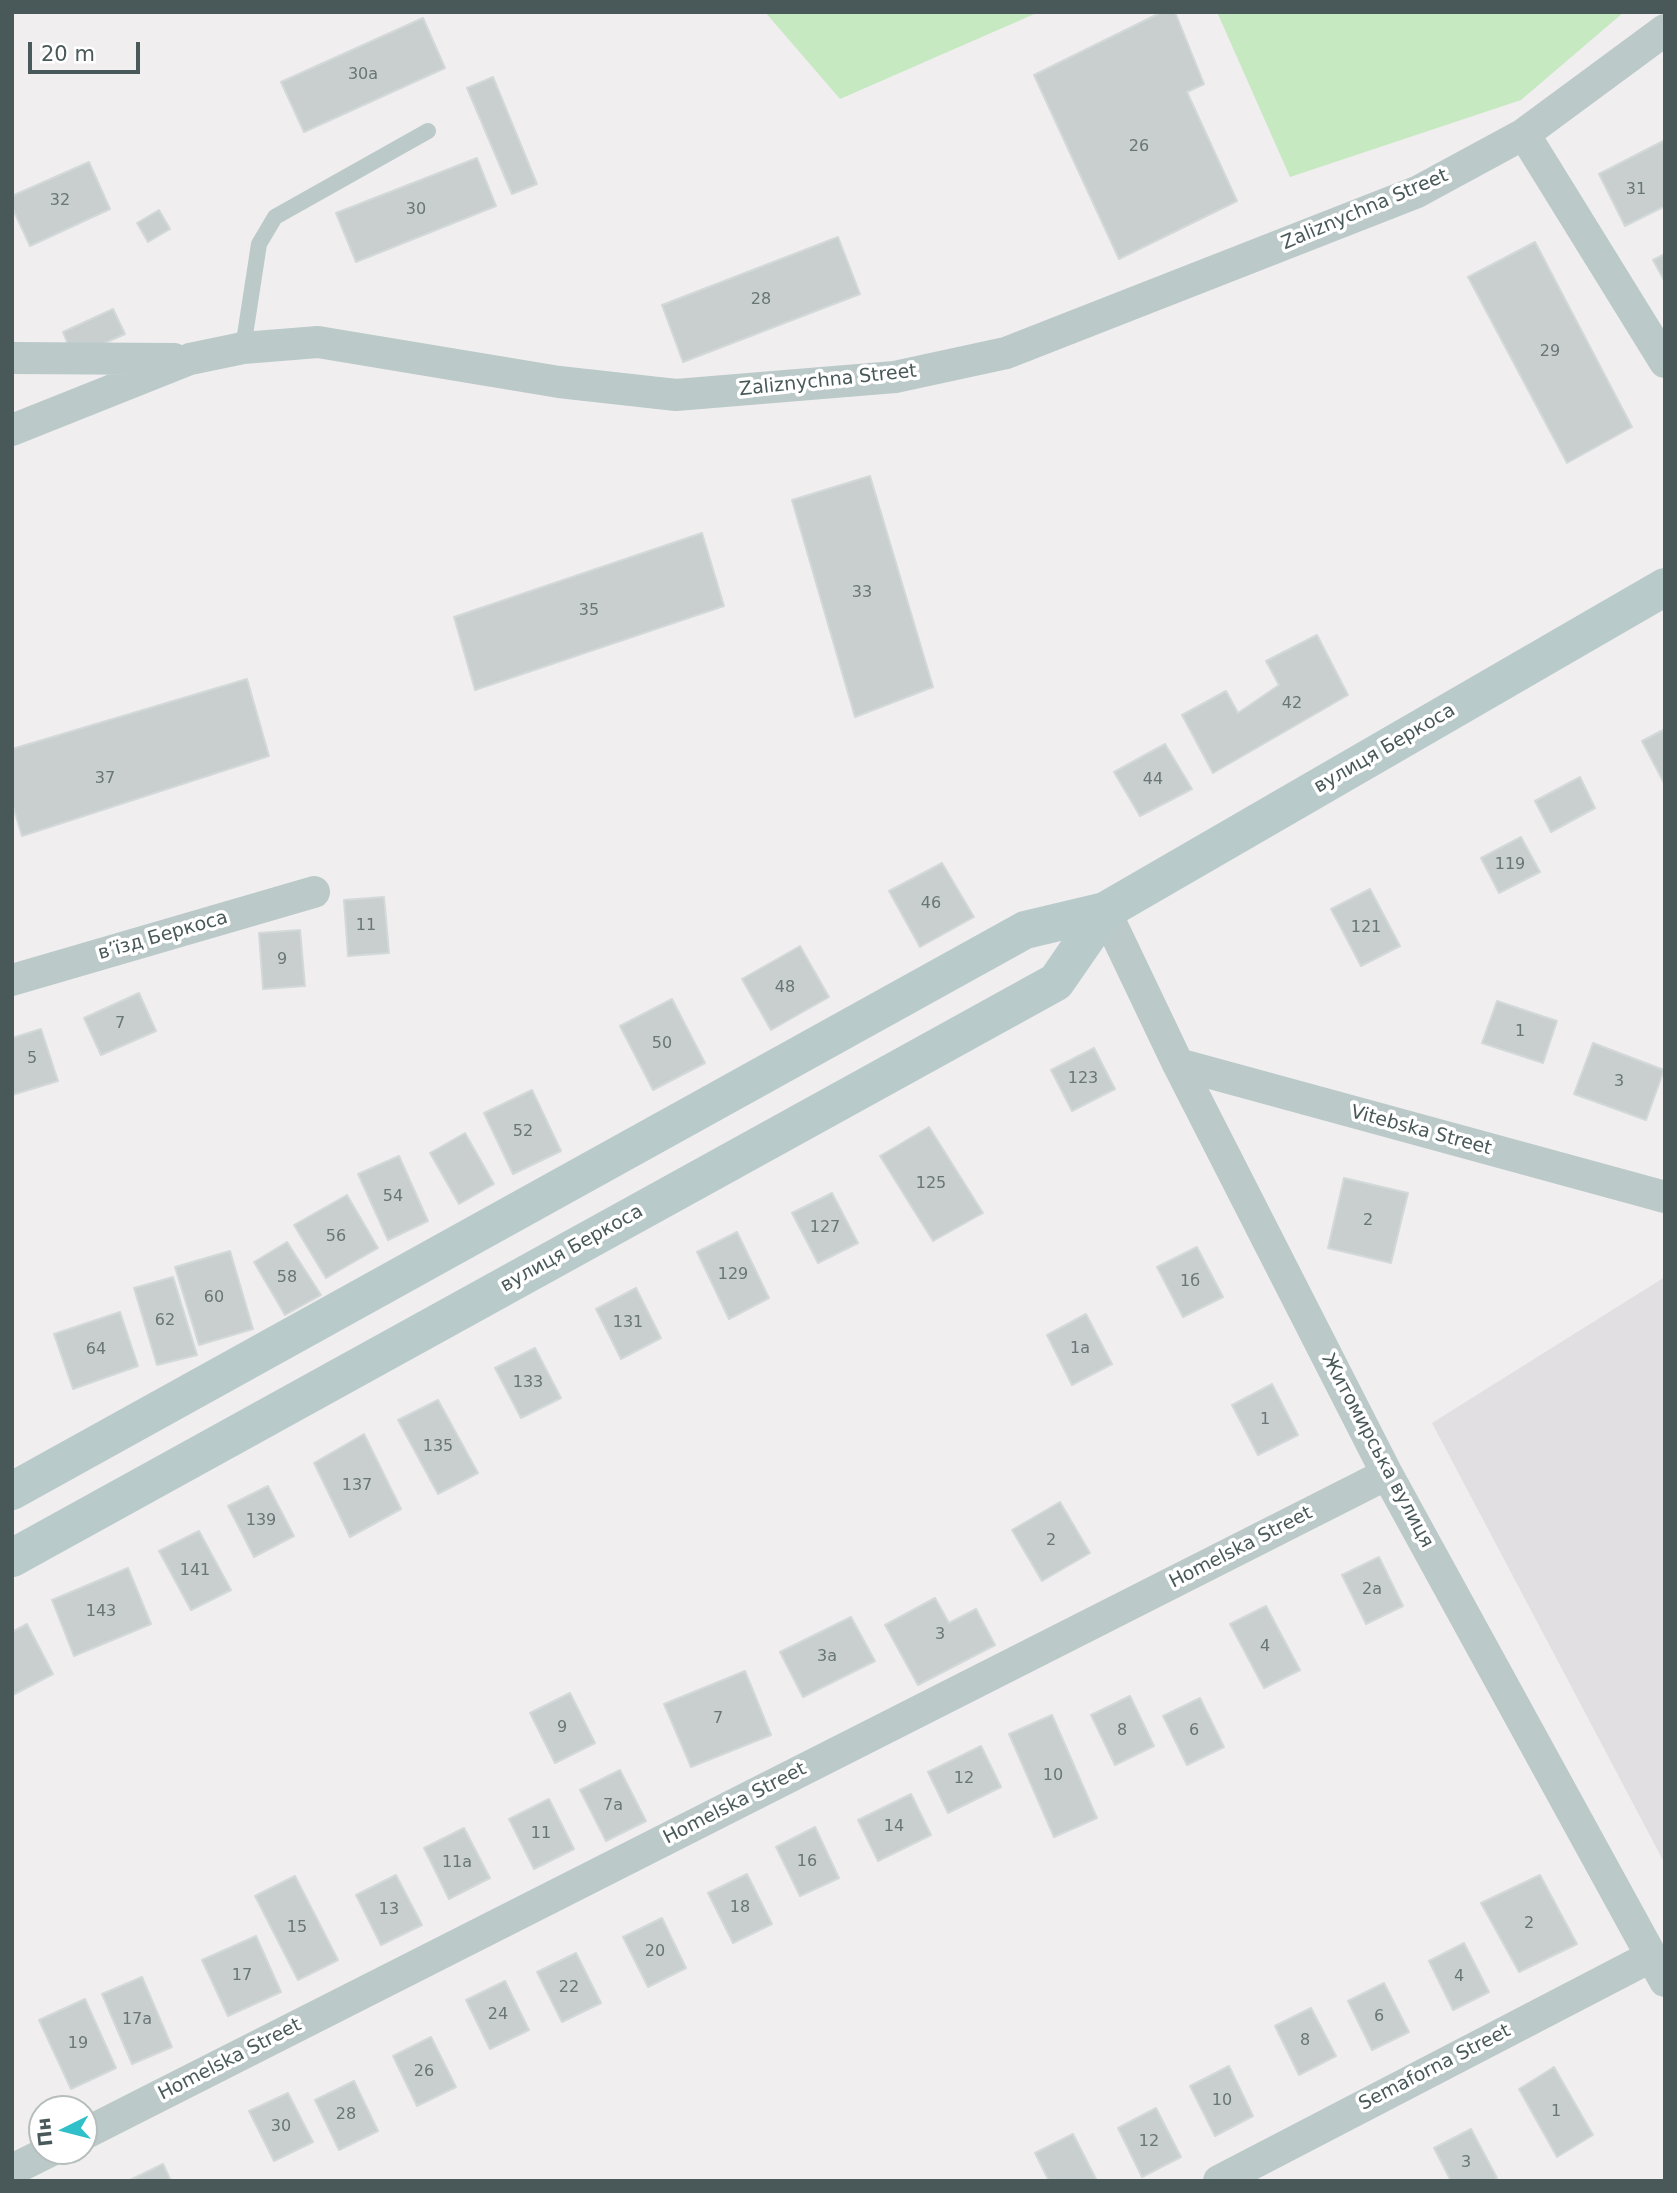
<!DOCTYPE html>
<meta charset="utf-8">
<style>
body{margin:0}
#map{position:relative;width:1677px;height:2193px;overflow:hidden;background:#f0eeef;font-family:"DejaVu Sans",sans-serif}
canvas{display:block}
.frame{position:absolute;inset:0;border:14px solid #495959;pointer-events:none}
.north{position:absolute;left:28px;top:2095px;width:70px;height:70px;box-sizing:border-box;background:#fff;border:2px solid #b6bdbd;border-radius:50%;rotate:264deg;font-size:19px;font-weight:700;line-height:28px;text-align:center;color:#495959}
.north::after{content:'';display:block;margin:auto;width:24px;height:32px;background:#2fc0ca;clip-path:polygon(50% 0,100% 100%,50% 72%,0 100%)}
.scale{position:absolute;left:28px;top:42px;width:112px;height:32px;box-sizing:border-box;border:4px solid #495959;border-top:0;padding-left:9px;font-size:21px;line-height:24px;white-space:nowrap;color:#495959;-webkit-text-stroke:5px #fff;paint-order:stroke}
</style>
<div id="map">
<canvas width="1677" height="2193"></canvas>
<div class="frame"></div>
<div class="north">Пн</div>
<div class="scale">20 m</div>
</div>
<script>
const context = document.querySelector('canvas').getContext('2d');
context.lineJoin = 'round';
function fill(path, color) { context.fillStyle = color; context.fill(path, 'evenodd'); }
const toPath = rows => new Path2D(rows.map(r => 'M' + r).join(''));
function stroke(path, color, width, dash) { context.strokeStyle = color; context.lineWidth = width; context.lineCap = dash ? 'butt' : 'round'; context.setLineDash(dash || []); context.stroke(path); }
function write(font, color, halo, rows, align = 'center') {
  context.font = font + ' "DejaVu Sans",sans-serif'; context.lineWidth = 7; context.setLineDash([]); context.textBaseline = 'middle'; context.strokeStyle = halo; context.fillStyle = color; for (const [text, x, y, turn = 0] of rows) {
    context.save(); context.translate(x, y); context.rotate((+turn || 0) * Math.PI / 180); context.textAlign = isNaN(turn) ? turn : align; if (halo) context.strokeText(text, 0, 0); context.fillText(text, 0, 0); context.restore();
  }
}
fill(toPath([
 [1665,1277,1665,1864,1432,1423]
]), '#e1dfe1');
fill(toPath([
 [765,12,1039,12,840,99],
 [1217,12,1624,12,1521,100,1290,177]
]), '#c6e9c2');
const building = toPath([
 [1162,12,1175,12,1204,84,1187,92,1237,201,1119,259,1034,75,1162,12],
 [423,18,445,68,304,132,281,82,423,18],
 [493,77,537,184,512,194,467,88,493,77],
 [1665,140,1665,206,1625,226,1599,174,1665,140],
 [477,158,496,206,356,262,336,213,477,158],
 [89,162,110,209,30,246,12,207,12,196,89,162],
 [159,210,170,229,148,242,137,223,159,210],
 [838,237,860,294,683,362,662,305,838,237],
 [1535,242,1632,427,1567,463,1468,277,1535,242],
 [1665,254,1665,282,1653,260,1665,254],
 [113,309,125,334,73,357,63,332,113,309],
 [870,476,933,687,855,717,792,500,870,476],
 [702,533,724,606,475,690,454,617,702,533],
 [1317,635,1348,695,1213,773,1182,715,1226,691,1238,713,1279,685,1266,661,1317,635],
 [247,679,269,756,22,836,12,803,12,749,247,679],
 [1665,729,1665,785,1642,741,1665,729],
 [1165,744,1192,789,1140,816,1114,772,1165,744],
 [1580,777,1595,808,1551,832,1535,801,1580,777],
 [1521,837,1540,872,1499,893,1481,858,1521,837],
 [942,863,974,917,920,947,889,891,942,863],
 [1370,889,1400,946,1361,966,1331,909,1370,889],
 [384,897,389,953,348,956,344,900,384,897],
 [300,930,305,986,263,989,259,933,300,930],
 [800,946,829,997,771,1030,742,979,800,946],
 [139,993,156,1031,101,1055,84,1018,139,993],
 [672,999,705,1063,653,1090,620,1026,672,999],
 [1497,1001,1557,1021,1543,1063,1482,1043,1497,1001],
 [41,1029,58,1081,12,1095,12,1038,41,1029],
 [1593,1043,1664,1070,1646,1120,1574,1094,1593,1043],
 [1094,1048,1115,1089,1072,1111,1051,1070,1094,1048],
 [532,1090,561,1151,513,1174,484,1113,532,1090],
 [929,1127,983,1213,933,1241,880,1156,929,1127],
 [465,1133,494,1184,459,1204,430,1153,465,1133],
 [399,1156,428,1221,388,1240,358,1174,399,1156],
 [1344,1178,1408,1193,1391,1263,1328,1248,1344,1178],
 [832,1193,858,1243,818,1263,792,1213,832,1193],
 [347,1195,378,1248,326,1278,294,1225,347,1195],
 [737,1232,769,1298,729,1319,697,1252,737,1232],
 [287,1242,321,1295,285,1315,254,1262,287,1242],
 [1197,1247,1223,1297,1183,1317,1157,1267,1197,1247],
 [230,1251,253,1329,199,1345,175,1267,230,1251],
 [173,1277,197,1355,157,1365,134,1288,173,1277],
 [636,1288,661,1338,621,1359,596,1309,636,1288],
 [120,1312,138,1366,73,1389,54,1334,120,1312],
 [1086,1314,1112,1364,1072,1385,1047,1335,1086,1314],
 [535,1348,561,1398,521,1418,495,1368,535,1348],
 [1272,1384,1298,1435,1258,1455,1232,1405,1272,1384],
 [438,1400,478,1473,438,1494,398,1420,438,1400],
 [364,1434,401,1509,350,1537,314,1463,364,1434],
 [268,1486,294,1536,254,1557,228,1506,268,1486],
 [1060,1502,1090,1553,1042,1581,1012,1530,1060,1502],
 [199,1531,231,1590,191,1610,159,1551,199,1531],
 [1379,1557,1403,1606,1366,1624,1342,1575,1379,1557],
 [128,1568,151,1624,74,1656,52,1600,128,1568],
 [935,1598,949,1623,976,1609,995,1645,918,1685,885,1625,935,1598],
 [1266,1606,1300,1670,1264,1688,1230,1624,1266,1606],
 [851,1617,875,1661,803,1697,780,1652,851,1617],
 [27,1624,53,1674,13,1695,12,1632,27,1624],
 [745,1671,771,1735,691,1767,664,1704,745,1671],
 [570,1693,595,1743,555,1763,530,1713,570,1693],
 [1130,1696,1154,1746,1115,1765,1091,1715,1130,1696],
 [1200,1698,1224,1747,1187,1765,1163,1716,1200,1698],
 [1052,1715,1097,1818,1054,1837,1009,1734,1052,1715],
 [981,1746,1001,1787,948,1813,928,1772,981,1746],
 [620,1770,646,1821,606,1841,580,1790,620,1770],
 [911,1794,931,1835,878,1861,858,1820,911,1794],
 [549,1799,574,1849,534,1869,509,1819,549,1799],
 [815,1827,839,1878,800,1896,776,1847,815,1827],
 [464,1828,490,1878,449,1899,424,1848,464,1828],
 [747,1874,772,1924,733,1943,708,1893,747,1874],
 [396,1875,422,1925,381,1945,356,1895,396,1875],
 [1540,1875,1577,1944,1519,1972,1481,1903,1540,1875],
 [295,1876,338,1960,298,1980,255,1896,295,1876],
 [662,1918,686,1968,648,1987,623,1937,662,1918],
 [256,1936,281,1992,228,2016,202,1960,256,1936],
 [1464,1943,1489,1992,1453,2010,1429,1961,1464,1943],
 [576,1953,601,2003,562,2022,537,1972,576,1953],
 [142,1977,172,2047,132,2064,102,1994,142,1977],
 [505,1981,529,2030,490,2049,466,2000,505,1981],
 [1384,1983,1409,2032,1372,2050,1348,2001,1384,1983],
 [85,1999,116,2068,71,2089,39,2020,85,1999],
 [1311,2008,1336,2056,1299,2075,1275,2026,1311,2008],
 [431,2037,456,2087,417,2106,393,2056,431,2037],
 [1229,2066,1253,2116,1215,2136,1190,2086,1229,2066],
 [1554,2067,1593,2135,1557,2157,1519,2089,1554,2067],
 [354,2081,378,2131,339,2150,315,2100,354,2081],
 [288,2093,313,2142,274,2161,249,2111,288,2093],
 [1156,2108,1181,2157,1142,2177,1118,2128,1156,2108],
 [1471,2129,1497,2178,1492,2181,1451,2181,1434,2148,1471,2129],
 [1073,2134,1097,2181,1049,2181,1035,2153,1073,2134],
 [163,2164,171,2181,128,2181,163,2164]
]);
fill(building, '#c9cecf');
stroke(building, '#d3d8d9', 2);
stroke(toPath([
 [243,348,259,244,275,217,428,131]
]), '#bbc9c9', 16);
stroke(toPath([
 [1524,134,1665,362],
 [12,358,174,359],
 [12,430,190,359,243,348,318,342,559,382,676,395,895,377,1006,353,1417,192,1524,134,1665,30],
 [1105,911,1178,1064,1387,1474,1665,1981],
 [12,980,314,892],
 [1178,1064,1665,1197],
 [84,2134,1387,1474],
 [12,2170,50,2151],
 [1219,2181,1652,1956]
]), '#bbc9c9', 32);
stroke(toPath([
 [12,1491,1025,930,1105,911,1665,587],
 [12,1558,1056,982,1105,911]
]), '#b9cacb', 38);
write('16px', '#697676', null, [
 ["30а",363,75],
 ["26",1139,147],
 ["31",1636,190],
 ["32",60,201],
 ["30",416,210],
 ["28",761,300],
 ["29",1550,352],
 ["33",862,593],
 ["35",589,611],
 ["42",1292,704],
 ["37",105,779],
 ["44",1153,780],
 ["119",1510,865],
 ["46",931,904],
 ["11",366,926],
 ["121",1366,928],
 ["9",282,960],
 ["48",785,988],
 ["7",120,1024],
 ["1",1520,1032],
 ["50",662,1044],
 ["5",32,1059],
 ["123",1083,1079],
 ["3",1619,1082],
 ["52",523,1132],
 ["125",931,1184],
 ["54",393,1197],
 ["2",1368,1221],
 ["127",825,1228],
 ["56",336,1237],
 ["129",733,1275],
 ["58",287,1278],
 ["1б",1190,1282],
 ["60",214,1298],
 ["62",165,1321],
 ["131",628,1323],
 ["1а",1080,1349],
 ["64",96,1350],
 ["133",528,1383],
 ["1",1265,1420],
 ["135",438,1447],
 ["137",357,1486],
 ["139",261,1521],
 ["2",1051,1541],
 ["141",195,1571],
 ["2а",1372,1590],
 ["143",101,1612],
 ["3",940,1635],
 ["4",1265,1647],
 ["3а",827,1657],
 ["7",718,1719],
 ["9",562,1728],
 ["8",1122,1731],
 ["6",1194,1731],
 ["10",1053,1776],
 ["12",964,1779],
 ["7а",613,1806],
 ["14",894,1827],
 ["11",541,1834],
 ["16",807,1862],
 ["11а",457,1863],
 ["18",740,1908],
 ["13",389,1910],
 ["2",1529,1924],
 ["15",297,1928],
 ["20",655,1952],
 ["17",242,1976],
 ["4",1459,1977],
 ["22",569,1988],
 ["24",498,2015],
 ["6",1379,2017],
 ["17а",137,2020],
 ["8",1305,2041],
 ["19",78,2044],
 ["26",424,2072],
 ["10",1222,2101],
 ["1",1556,2112],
 ["28",346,2115],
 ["30",281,2127],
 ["12",1149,2142],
 ["3",1466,2163]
]);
write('19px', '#495959', '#fff', [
 ["Zaliznychna Street",1365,210,-23],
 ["Zaliznychna Street",828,381,-6],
 ["вулиця Беркоса",1385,749,-30],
 ["в’їзд Беркоса",163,936,-16],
 ["Vitebska Street",1421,1131,15],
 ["вулиця Беркоса",572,1249,-29],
 ["Житомирська вулиця",1377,1451,62],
 ["Homelska Street",1241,1548,-27],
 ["Homelska Street",735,1804,-27],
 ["Homelska Street",230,2060,-27],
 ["Semaforna Street",1435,2068,-27]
]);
</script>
